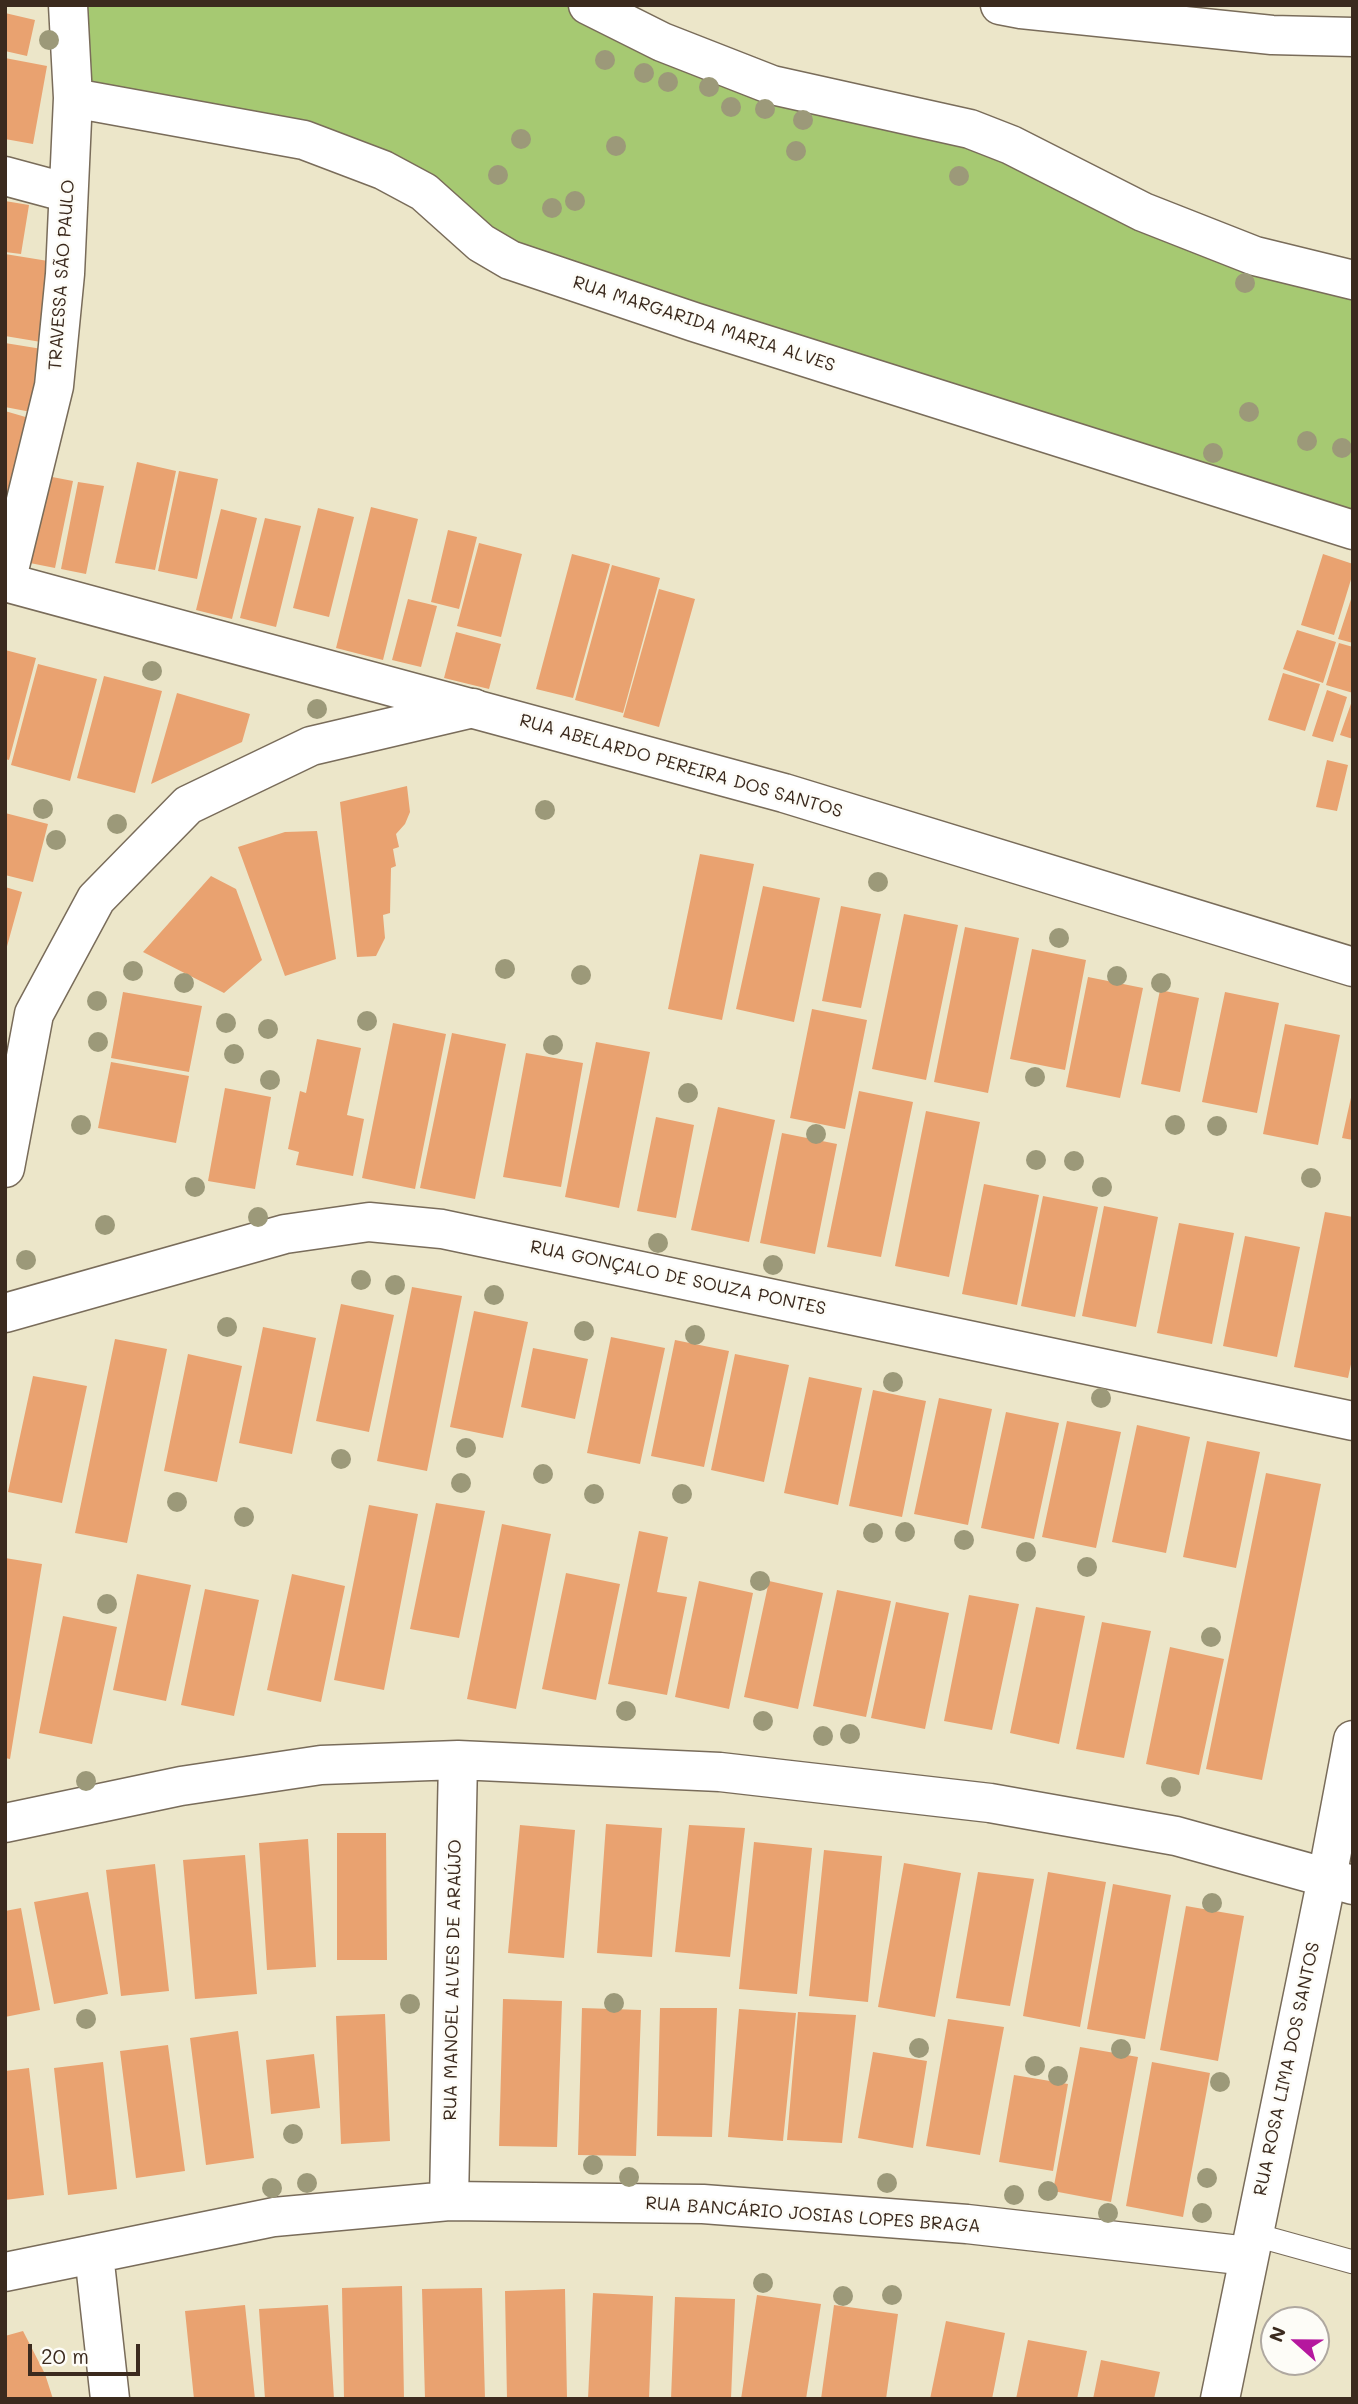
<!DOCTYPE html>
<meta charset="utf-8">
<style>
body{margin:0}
#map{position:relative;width:1358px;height:2404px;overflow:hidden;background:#ece6c9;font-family:Mali,sans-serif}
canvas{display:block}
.frame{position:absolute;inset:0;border:7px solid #3b2a1e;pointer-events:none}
.north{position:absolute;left:1260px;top:2306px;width:70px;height:70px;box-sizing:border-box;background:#fdfcf7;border:2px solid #afa8a0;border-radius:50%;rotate:291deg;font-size:19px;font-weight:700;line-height:28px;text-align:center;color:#3b2a1e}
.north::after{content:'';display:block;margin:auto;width:24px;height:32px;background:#b5179e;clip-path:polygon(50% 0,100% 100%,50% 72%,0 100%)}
.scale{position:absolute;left:28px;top:2344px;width:112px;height:32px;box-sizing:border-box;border:4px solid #3b2a1e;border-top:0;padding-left:9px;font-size:21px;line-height:24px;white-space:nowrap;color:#3b2a1e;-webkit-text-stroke:5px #fdfcf7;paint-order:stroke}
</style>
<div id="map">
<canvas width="1358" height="2404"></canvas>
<div class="frame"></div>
<div class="north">N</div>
<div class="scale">20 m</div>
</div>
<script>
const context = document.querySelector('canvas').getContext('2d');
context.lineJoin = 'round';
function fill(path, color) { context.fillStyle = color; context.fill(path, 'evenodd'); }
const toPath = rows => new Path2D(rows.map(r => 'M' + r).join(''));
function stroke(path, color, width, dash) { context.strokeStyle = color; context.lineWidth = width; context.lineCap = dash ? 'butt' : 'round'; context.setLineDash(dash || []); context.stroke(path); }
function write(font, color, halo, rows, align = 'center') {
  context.font = font + ' Mali,sans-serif'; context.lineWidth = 5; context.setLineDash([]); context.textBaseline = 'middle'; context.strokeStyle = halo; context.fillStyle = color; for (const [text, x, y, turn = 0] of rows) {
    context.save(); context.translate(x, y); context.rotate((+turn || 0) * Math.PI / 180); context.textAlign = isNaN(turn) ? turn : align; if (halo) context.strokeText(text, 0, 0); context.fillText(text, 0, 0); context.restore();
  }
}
fill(toPath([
 [68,5,588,5,970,129,1353,280,1353,530,510,260,424,192,73,98]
]), '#a6c972');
fill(toPath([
 [5,13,35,20,27,56,5,51],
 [5,58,47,66,33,144,5,139],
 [5,201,29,205,21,254,5,252],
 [5,254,48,261,43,292,49,293,41,342,5,336],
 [5,343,42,349,31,412,5,407],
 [5,411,29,418,5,504],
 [137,462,176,471,155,570,115,563],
 [179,471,218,479,197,579,158,571],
 [47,476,73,481,55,568,30,563],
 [78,482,104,486,86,574,61,569],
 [371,507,418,519,383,660,336,648],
 [318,508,354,517,329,617,293,608],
 [221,509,257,518,232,619,196,610],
 [265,518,301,526,276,627,240,618],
 [448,530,477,537,459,609,431,602],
 [479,543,522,554,501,637,457,626],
 [572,554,610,564,573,698,536,689],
 [1323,554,1353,564,1353,573,1334,635,1301,625],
 [612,565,660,578,623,713,575,700],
 [659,589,695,599,659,727,623,717],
 [1353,593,1353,643,1338,639],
 [408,599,437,606,421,667,392,660],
 [1297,630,1336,642,1323,683,1283,669],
 [456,632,501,644,489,689,444,678],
 [1339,643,1353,647,1353,693,1326,685],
 [5,650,36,658,9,760,5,759],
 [38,664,97,679,70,781,11,765],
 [1283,673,1320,684,1305,731,1268,720],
 [104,676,162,691,135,793,77,778],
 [1327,690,1347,697,1333,742,1312,736],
 [177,693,250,714,242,742,151,784],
 [1353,698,1353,739,1340,735],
 [1327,760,1348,765,1337,811,1316,807],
 [407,786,410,812,405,824,396,834,399,847,393,849,396,866,391,868,390,913,383,915,385,938,376,956,357,957,340,802],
 [5,813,48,824,33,882,5,875],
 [317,831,336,959,285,976,238,847,285,832],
 [700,854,754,864,722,1020,668,1009],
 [211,876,236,889,262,960,224,993,143,952],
 [763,886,820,898,794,1022,736,1009],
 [5,887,22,892,6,950,5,950],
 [841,906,881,914,861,1008,822,1001],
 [904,914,958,925,926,1080,872,1069],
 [965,927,1019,938,988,1093,934,1082],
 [1032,949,1086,960,1065,1070,1010,1059],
 [1088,977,1143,988,1120,1098,1066,1087],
 [1160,990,1199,998,1180,1092,1141,1084],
 [123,992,202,1006,189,1072,111,1058],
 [1225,992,1279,1003,1257,1113,1202,1102],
 [812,1009,867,1020,845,1129,790,1118],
 [393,1023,446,1034,415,1189,362,1178],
 [1285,1024,1340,1035,1318,1145,1263,1134],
 [452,1033,506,1044,475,1199,420,1188],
 [317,1039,361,1048,347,1115,364,1119,353,1176,296,1165,299,1152,288,1149,300,1091,306,1093],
 [596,1042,650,1052,619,1208,565,1197],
 [526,1053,583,1063,561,1187,503,1177],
 [111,1062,189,1076,176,1143,98,1128],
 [225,1088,271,1097,255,1189,208,1181],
 [859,1091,913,1102,881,1257,827,1247],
 [1352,1093,1353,1093,1353,1140,1342,1138],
 [718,1107,775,1120,749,1242,691,1230],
 [926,1111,980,1122,949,1277,895,1266],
 [656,1117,694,1125,676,1218,637,1211],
 [782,1133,837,1144,815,1254,760,1243],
 [984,1184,1039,1195,1017,1305,962,1294],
 [1043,1196,1098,1207,1075,1317,1021,1306],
 [1104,1206,1158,1217,1136,1327,1082,1316],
 [1325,1212,1353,1217,1353,1355,1348,1378,1294,1367],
 [1179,1223,1234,1233,1212,1344,1157,1333],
 [1245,1236,1300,1247,1277,1357,1223,1346],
 [412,1287,462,1296,427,1471,377,1461],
 [341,1304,394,1315,369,1432,316,1421],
 [474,1311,528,1322,503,1438,450,1427],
 [263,1327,316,1338,292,1454,239,1443],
 [611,1337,665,1348,640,1464,587,1453],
 [115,1339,167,1349,127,1543,75,1533],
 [675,1340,729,1351,704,1467,651,1456],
 [533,1348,588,1359,575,1419,521,1407],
 [188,1354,242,1366,217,1482,164,1471],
 [735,1354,789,1365,764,1482,711,1470],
 [33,1376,87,1386,62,1503,8,1492],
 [809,1377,862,1388,838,1505,784,1493],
 [873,1390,926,1401,902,1517,849,1506],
 [939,1398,992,1409,968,1525,914,1514],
 [1006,1412,1059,1423,1034,1539,981,1528],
 [1067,1421,1121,1432,1096,1548,1042,1537],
 [1137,1425,1190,1437,1166,1553,1112,1542],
 [1207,1441,1260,1452,1236,1568,1183,1557],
 [1266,1473,1321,1484,1262,1780,1206,1769],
 [436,1503,485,1511,459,1638,410,1629],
 [369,1505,418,1514,384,1690,334,1680],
 [502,1524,551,1534,516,1709,467,1699],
 [639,1531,668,1537,657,1592,687,1597,667,1695,608,1684],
 [5,1558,42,1564,10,1759,5,1758],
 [566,1573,620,1584,596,1700,542,1689],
 [137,1574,191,1585,166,1701,113,1690],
 [292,1574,345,1586,321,1702,267,1690],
 [699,1581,753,1593,729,1709,675,1697],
 [769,1581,823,1593,798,1709,744,1697],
 [205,1589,259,1600,234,1716,181,1705],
 [837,1590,891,1601,866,1717,813,1706],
 [969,1595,1019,1604,992,1730,944,1721],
 [896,1602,949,1613,925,1729,871,1718],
 [1036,1607,1085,1616,1059,1744,1010,1733],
 [63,1616,117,1627,92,1744,39,1733],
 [1102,1622,1151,1631,1124,1758,1076,1749],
 [1170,1647,1224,1659,1199,1775,1146,1764],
 [606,1824,662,1828,652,1957,597,1953],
 [520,1825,575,1830,564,1958,508,1953],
 [689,1825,745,1828,730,1957,675,1952],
 [337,1833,386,1833,387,1960,337,1960],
 [308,1839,316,1967,267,1970,259,1843],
 [754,1842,812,1848,797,1994,739,1989],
 [824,1850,882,1856,868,2002,809,1996],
 [245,1855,257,1994,195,1999,183,1860],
 [904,1863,961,1873,935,2017,878,2007],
 [155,1864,169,1991,121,1996,106,1870],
 [978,1872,1034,1879,1010,2006,956,1998],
 [1048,1872,1106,1882,1080,2027,1023,2016],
 [1113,1884,1171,1895,1145,2039,1087,2029],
 [88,1892,108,1994,54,2004,34,1902],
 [1186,1906,1244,1916,1218,2061,1160,2050],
 [21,1908,40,2010,5,2017,5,1911],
 [503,1999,562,2001,557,2147,499,2146],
 [582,2008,641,2010,636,2156,578,2155],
 [660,2008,717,2008,712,2137,657,2136],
 [739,2009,796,2013,783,2141,728,2137],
 [798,2012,856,2015,842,2143,787,2140],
 [385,2014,390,2141,341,2144,336,2016],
 [948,2019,1004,2027,980,2155,926,2146],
 [238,2031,254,2158,206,2165,190,2038],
 [168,2045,185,2171,136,2178,120,2051],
 [1080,2047,1138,2057,1111,2202,1053,2191],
 [873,2052,927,2061,913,2148,858,2138],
 [314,2054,320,2108,271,2114,266,2060],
 [103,2062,117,2189,68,2195,54,2068],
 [1152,2062,1210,2073,1183,2217,1126,2206],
 [29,2068,44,2195,5,2200,5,2071],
 [1014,2075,1068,2084,1053,2171,999,2162],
 [402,2286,404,2399,344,2399,342,2288],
 [482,2288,485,2399,425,2399,422,2289],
 [565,2289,567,2399,507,2399,505,2291],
 [593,2293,653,2296,649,2399,588,2399],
 [757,2295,821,2304,806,2399,741,2399],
 [675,2297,735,2299,731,2399,671,2399],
 [245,2305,255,2399,194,2399,185,2311],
 [328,2305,334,2399,265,2399,259,2309],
 [834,2305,898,2314,886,2399,821,2399],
 [946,2321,1005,2333,992,2399,930,2399],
 [23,2331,45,2374,53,2399,5,2399,5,2336],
 [1028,2340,1087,2351,1077,2399,1016,2399],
 [1101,2360,1160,2372,1154,2399,1093,2399]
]), '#e9a270');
const service = toPath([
 [1252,2234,1353,2262]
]);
const minor = toPath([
 [588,5,662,42,772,85,970,129,1011,145,1143,212,1255,256,1353,280],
 [1000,5,1021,9,1272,35,1353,37],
 [73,98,304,140,383,170,424,192,481,243,510,260,694,322,1353,530],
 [5,176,68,193],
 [6,582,54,386,65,274,73,98,68,5],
 [5,1168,34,1014,96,899,188,805,311,746,473,708],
 [5,1313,285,1234,369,1222,442,1229,1353,1421],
 [5,1823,181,1786,321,1765,458,1760,720,1772,990,1803,1176,1836,1353,1885],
 [449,2201,458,1760],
 [94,2254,110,2399],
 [5,2272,274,2217,449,2201,703,2204,967,2224,1248,2256]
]);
const secondary = toPath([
 [5,582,784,793,1353,967],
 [1220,2399,1327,1878,1353,1740]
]);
stroke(service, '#796c5a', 25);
stroke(minor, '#796c5a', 41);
stroke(secondary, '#796c5a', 41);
stroke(service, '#fff', 23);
stroke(minor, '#fff', 38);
stroke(secondary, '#fff', 38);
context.fillStyle = '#9c9979';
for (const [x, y] of [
 [49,40],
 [605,60],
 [644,73],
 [668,82],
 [709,87],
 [731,107],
 [765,109],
 [803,120],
 [521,139],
 [616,146],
 [796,151],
 [498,175],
 [959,176],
 [575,201],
 [552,208],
 [1245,283],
 [1249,412],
 [1307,441],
 [1342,448],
 [1213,453],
 [152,671],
 [317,709],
 [43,809],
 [545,810],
 [117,824],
 [56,840],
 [878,882],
 [1059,938],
 [505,969],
 [133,971],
 [581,975],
 [1117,976],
 [184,983],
 [1161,983],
 [97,1001],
 [367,1021],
 [226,1023],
 [268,1029],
 [98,1042],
 [553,1045],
 [234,1054],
 [1035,1077],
 [270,1080],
 [688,1093],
 [81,1125],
 [1175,1125],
 [1217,1126],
 [816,1134],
 [1036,1160],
 [1074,1161],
 [1311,1178],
 [195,1187],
 [1102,1187],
 [258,1217],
 [105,1225],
 [658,1243],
 [26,1260],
 [773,1265],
 [361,1280],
 [395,1285],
 [494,1295],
 [227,1327],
 [584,1331],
 [695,1335],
 [893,1382],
 [1101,1398],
 [466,1448],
 [341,1459],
 [543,1474],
 [461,1483],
 [594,1494],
 [682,1494],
 [177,1502],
 [244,1517],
 [905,1532],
 [873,1533],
 [964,1540],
 [1026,1552],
 [1087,1567],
 [760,1581],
 [107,1604],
 [1211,1637],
 [626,1711],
 [763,1721],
 [850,1734],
 [823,1736],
 [86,1781],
 [1171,1787],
 [1212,1903],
 [614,2003],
 [410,2004],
 [86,2019],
 [919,2048],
 [1121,2049],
 [1035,2066],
 [1058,2076],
 [1220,2082],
 [293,2134],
 [593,2165],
 [629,2177],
 [1207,2178],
 [307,2183],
 [887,2183],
 [272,2188],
 [1048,2191],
 [1014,2195],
 [1108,2213],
 [1202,2213],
 [763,2283],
 [892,2295],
 [843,2296]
]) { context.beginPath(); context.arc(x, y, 10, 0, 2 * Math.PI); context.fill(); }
write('18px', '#3b2a1e', '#fdfcf7', [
 ["TRAVESSA SÃO PAULO",62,275,-86],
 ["RUA MARGARIDA MARIA ALVES",704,324,18],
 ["RUA ABELARDO PEREIRA DOS SANTOS",681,766,16],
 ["RUA GONÇALO DE SOUZA PONTES",678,1278,12],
 ["RUA MANOEL ALVES DE ARAÚJO",453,1980,-89],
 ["RUA ROSA LIMA DOS SANTOS",1287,2069,-78],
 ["RUA BANCÁRIO JOSIAS LOPES BRAGA",813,2215,4]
]);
</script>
